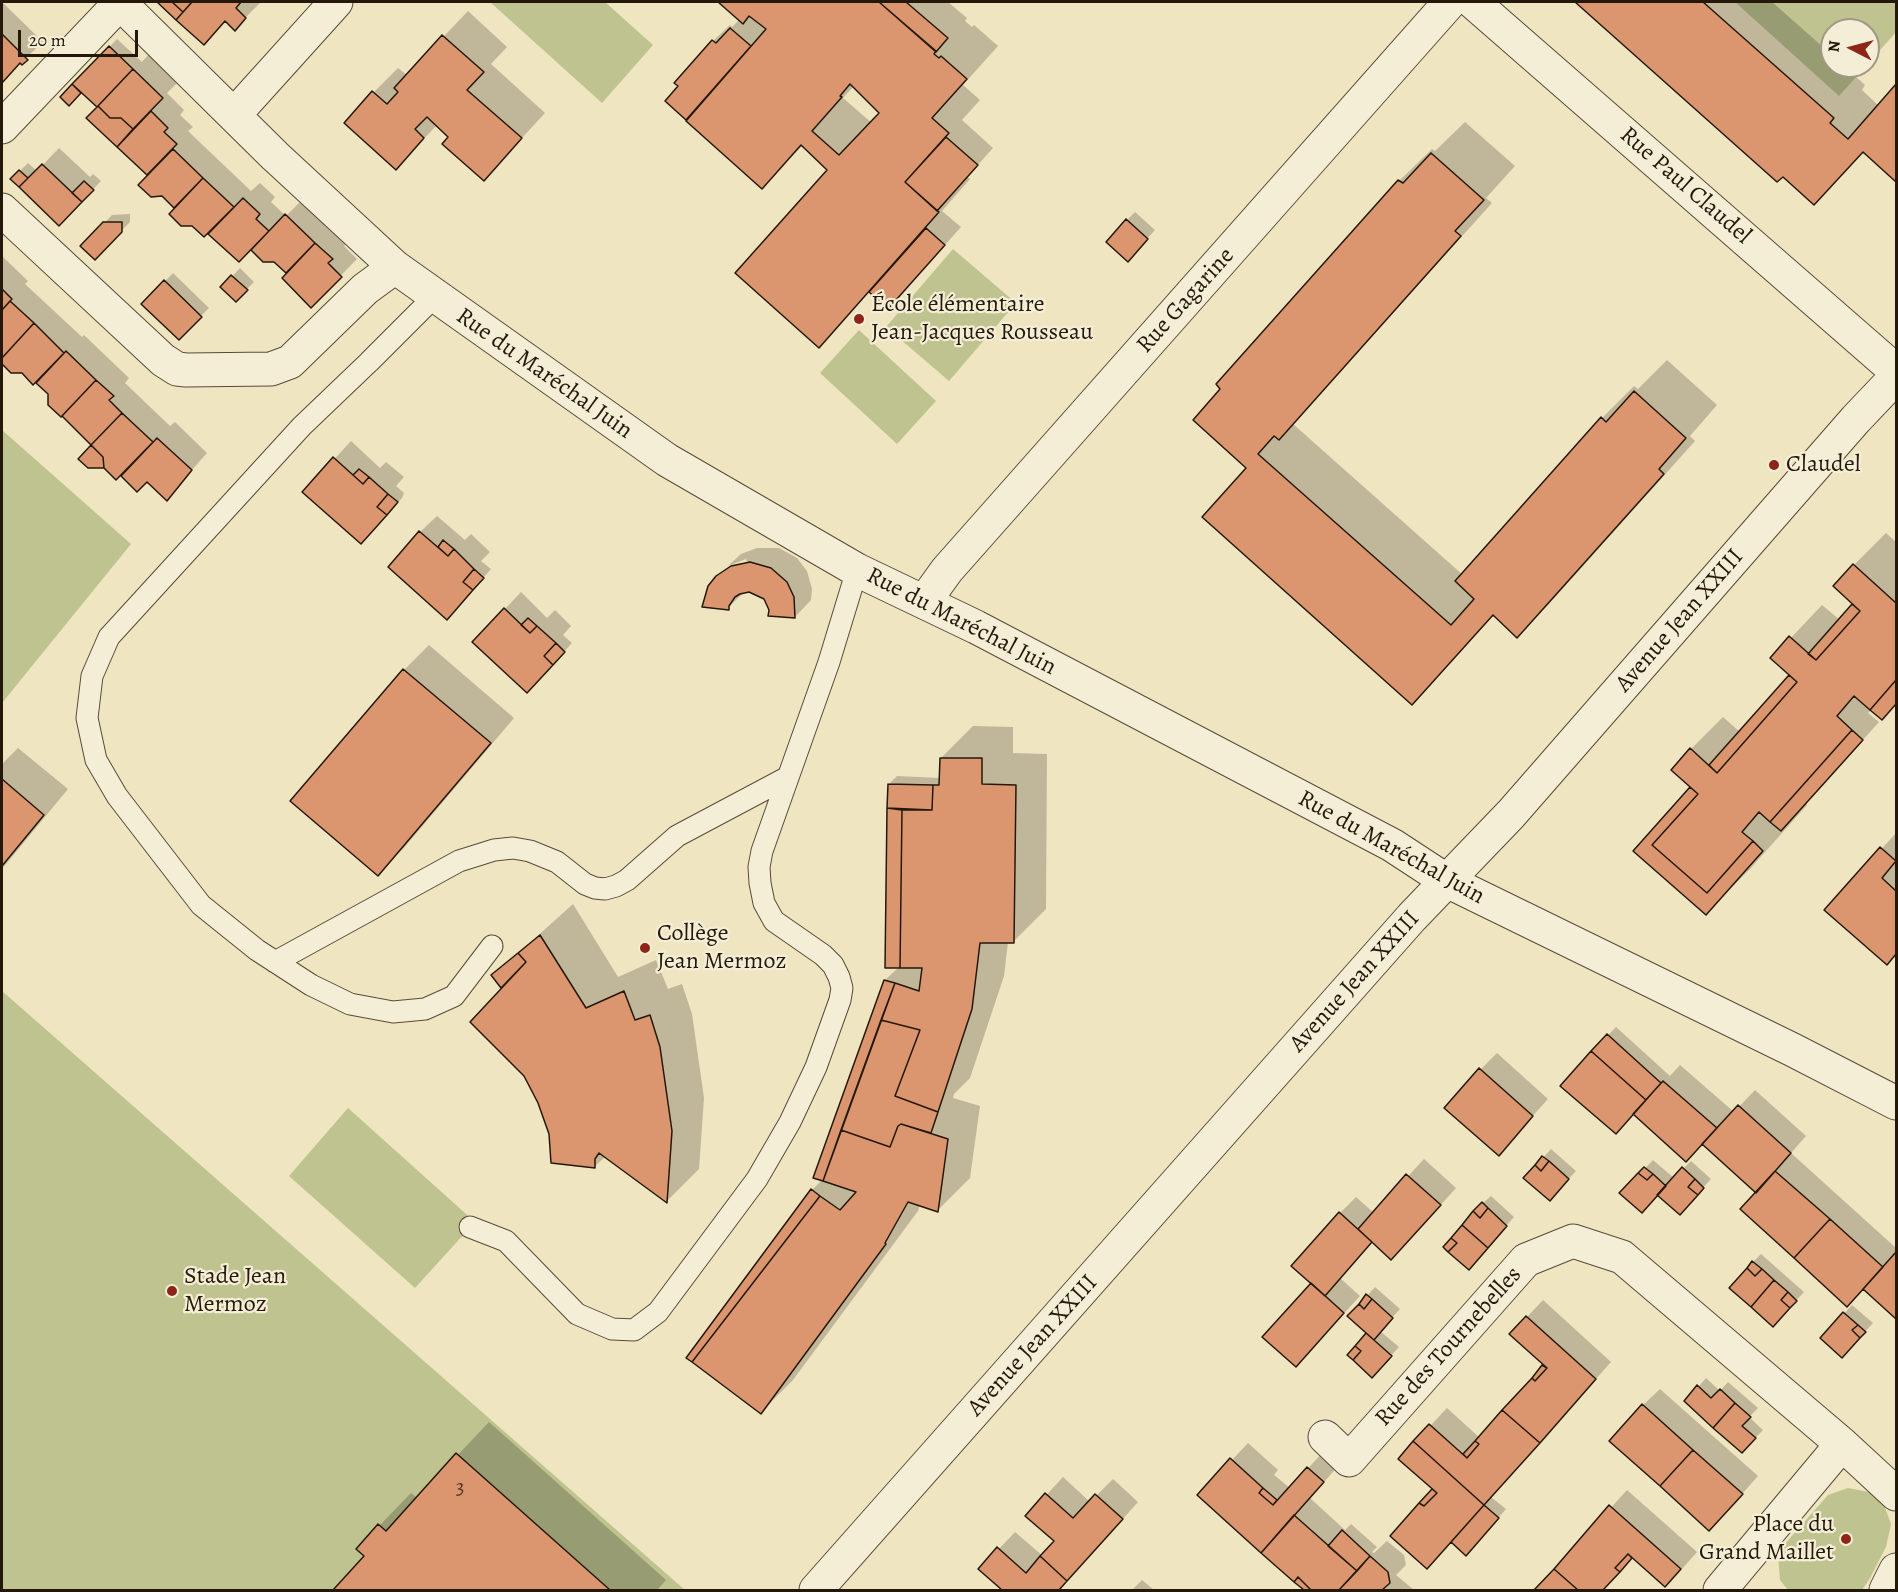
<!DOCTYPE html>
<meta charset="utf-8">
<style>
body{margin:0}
#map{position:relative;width:1898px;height:1592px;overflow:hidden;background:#f0e5c1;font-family:Alegreya,serif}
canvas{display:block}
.frame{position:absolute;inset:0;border:3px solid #24180a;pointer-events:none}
.north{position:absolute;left:1820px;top:18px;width:60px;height:60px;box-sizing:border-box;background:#f5eed7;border:2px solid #a19885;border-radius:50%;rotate:276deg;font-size:16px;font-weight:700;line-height:24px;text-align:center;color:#24180a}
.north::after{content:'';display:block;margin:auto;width:21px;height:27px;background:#8f2418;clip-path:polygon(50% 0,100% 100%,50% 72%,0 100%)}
.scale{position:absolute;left:18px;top:30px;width:120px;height:27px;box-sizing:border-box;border:3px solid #24180a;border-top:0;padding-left:8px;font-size:18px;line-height:21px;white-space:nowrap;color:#24180a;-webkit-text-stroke:4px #f5eed7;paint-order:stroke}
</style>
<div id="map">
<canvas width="1898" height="1592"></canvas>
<div class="frame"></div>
<div class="north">N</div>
<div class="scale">20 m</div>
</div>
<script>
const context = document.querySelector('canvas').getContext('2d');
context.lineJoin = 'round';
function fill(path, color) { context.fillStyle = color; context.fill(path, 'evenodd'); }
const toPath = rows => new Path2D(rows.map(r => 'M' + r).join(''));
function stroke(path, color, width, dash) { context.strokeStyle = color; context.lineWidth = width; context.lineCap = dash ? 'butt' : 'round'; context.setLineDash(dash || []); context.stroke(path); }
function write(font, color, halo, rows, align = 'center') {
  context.font = font + ' Alegreya,serif'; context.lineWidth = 4.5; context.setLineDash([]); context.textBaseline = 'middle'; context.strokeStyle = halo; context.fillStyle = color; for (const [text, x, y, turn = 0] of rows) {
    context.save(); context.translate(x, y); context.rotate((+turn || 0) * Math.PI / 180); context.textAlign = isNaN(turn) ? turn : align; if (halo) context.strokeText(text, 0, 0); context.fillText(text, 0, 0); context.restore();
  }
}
fill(toPath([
 [490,2,605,2,653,45,602,103],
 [1735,2,1896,2,1896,32,1868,64,1868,30,1832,30,1832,66,1866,66,1839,96],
 [953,249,1016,303,949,381,886,327],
 [859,330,936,401,897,444,820,373],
 [2,430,131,544,2,703],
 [2,991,685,1590,2,1590],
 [348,1108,475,1222,415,1288,289,1176],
 [1848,1488,1869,1492,1884,1505,1891,1524,1886,1547,1869,1580,1862,1590,1788,1590,1780,1580,1778,1556,1784,1545,1828,1495]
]), '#bfc38f');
fill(toPath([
 [2,2,43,42,2,80],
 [159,2,261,2,235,28,226,20,178,20],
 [720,2,948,2,967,18,965,21,972,27,974,25,998,46,963,85,980,100,962,120,993,148,967,177,970,179,942,211,961,227,905,290,870,291,818,346,829,170,803,145,762,187,667,101,713,41,730,25,732,27,740,19],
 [854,86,881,113,872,123,843,98],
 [1577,2,1772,2,1832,55,1832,66,1844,66,1865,85,1862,90,1879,106,1896,87,1896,180,1864,151,1814,203,1783,175,1777,180],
 [468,11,507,47,491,64,545,113,484,179,450,137,437,125,396,168,374,92,398,68,407,75],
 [117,39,142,62,150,53,179,81,167,93,184,110,180,115,193,127,188,131,251,191,260,183,275,197,271,202,286,216,303,199,348,242,344,246,357,259,311,306,288,273,275,260,263,261,250,248,238,260,208,231,176,208,162,195,149,175,119,147,123,142,98,104,82,91,69,104,62,97],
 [1465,122,1515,166,1486,198,1492,203,1293,424,1463,575,1602,418,1634,386,1638,389,1667,360,1717,405,1690,436,1695,441,1549,604,1517,636,1494,615,1411,703,1248,468,1399,181,1432,149,1435,151],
 [59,148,90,177,93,174,101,181,76,207,12,179,28,163,37,171],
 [1135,212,1155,230,1135,252,1127,220],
 [130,214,130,222,95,258,82,246,112,215],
 [2,256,28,281,25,284,82,337,84,335,129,378,125,383,170,426,175,422,207,453,167,498,147,480,137,489,49,404,49,393,22,372,12,372,2,362],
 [240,268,254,282,236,300,222,287],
 [173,273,209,308,179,338,143,304],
 [351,441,380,468,386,462,404,477,396,486,404,493,402,498,377,526,304,492],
 [437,516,465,540,471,534,490,552,481,561,491,569,463,601,420,532],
 [1886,533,1896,542,1896,703,1882,718,1872,709,1868,713,1879,722,1806,803,1807,805,1750,869,1706,913,1635,851,1692,787,1691,749,1723,717,1740,732,1791,675,1772,658,1822,605,1840,620,1855,604,1854,565],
 [757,548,779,548,797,558,807,571,812,589,811,600,795,617,770,610,765,598,756,592,745,591,728,608,712,583,725,570,747,562,746,559,728,566,741,554],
 [521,592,547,618,555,610,571,626,563,635,572,643,543,675,505,609],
 [429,645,514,718,403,849,378,873,404,670],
 [973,726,1013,727,1013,753,1047,754,1046,909,1013,942,1008,942,1004,976,970,1078,954,1094,953,1098,980,1106,970,1178,938,1210,920,1204,918,1211,793,1380,761,1412,688,1357,812,1190,823,1179,885,980,899,967,888,809,889,784,897,776,940,778,941,758],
 [18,748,68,789,2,869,2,764],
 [1896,833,1896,953,1887,963,1826,910],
 [573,904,618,977,656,960,668,989,682,984,692,1014,704,1098,699,1169,667,1201,606,1156,594,1167,550,1134,503,988,493,976],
 [1616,1027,1670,1076,1680,1065,1734,1112,1755,1090,1806,1136,1791,1153,1896,1248,1896,1317,1703,1143,1592,1052],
 [1497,1053,1548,1099,1499,1153,1480,1070],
 [1551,1149,1576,1171,1557,1191,1525,1178],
 [1424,1159,1456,1188,1408,1241,1373,1241,1340,1278,1360,1296,1312,1348,1313,1283,1340,1213,1356,1197,1374,1213],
 [1653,1160,1674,1178,1691,1161,1711,1179,1687,1205,1658,1193,1622,1193],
 [1491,1196,1514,1217,1476,1260,1483,1203],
 [1761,1254,1804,1292,1781,1317,1753,1262],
 [1375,1287,1400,1309,1380,1331,1399,1347,1380,1368,1349,1355,1368,1333,1349,1316],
 [1543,1300,1611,1362,1491,1497,1506,1509,1474,1546,1452,1541,1427,1567,1392,1536,1434,1489,1400,1458,1447,1408,1480,1438,1545,1364,1527,1317],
 [1852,1305,1873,1323,1850,1348,1822,1338],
 [1706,1378,1720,1391,1728,1382,1758,1408,1749,1417,1763,1430,1750,1443,1686,1401],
 [1660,1389,1758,1476,1726,1512,1643,1405],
 [489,1422,666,1580,657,1590,335,1590,366,1556,379,1526,411,1493,417,1498],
 [1248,1443,1278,1470,1274,1475,1290,1488,1324,1451,1339,1465,1310,1498,1345,1530,1351,1524,1377,1547,1372,1552,1374,1553,1387,1541,1404,1555,1406,1565,1396,1575,1414,1590,1306,1590,1199,1495],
 [1063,1477,1090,1502,1113,1479,1138,1502,1059,1590,1004,1590,980,1569,1015,1532,1043,1556,1056,1541,1027,1516],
 [1627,1490,1697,1552,1682,1569,1665,1585,1633,1557,1603,1590,1536,1590],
 [1142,1580,1154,1590,1132,1590]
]), '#0003');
const building = toPath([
 [157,2,172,2,183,12,176,20,157,2],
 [172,2,192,2,183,12,172,2],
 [192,2,241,2,236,8,246,18,235,31,225,21,204,45,176,20,192,2],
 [718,2,879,2,936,51,934,54,939,58,941,56,967,79,932,118,949,133,905,182,939,212,819,348,735,273,827,170,801,145,762,189,686,121,766,29,749,16,743,24,718,2],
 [850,84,879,113,839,155,812,131,842,97,840,96,850,84],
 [879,2,906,2,948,38,936,52,879,2],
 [1575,2,1703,2,1834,118,1830,123,1848,139,1896,84,1896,182,1863,152,1814,205,1783,177,1777,182,1575,2],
 [730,28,751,46,686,120,665,101,678,86,674,83,712,40,716,43,730,28],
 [2,34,28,60,22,65,20,63,2,83,2,34],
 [442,35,484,72,467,90,522,138,484,181,442,144,448,137,427,117,415,129,424,138,396,170,344,123,372,91,387,104,398,92,394,88,442,35],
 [109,46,133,69,97,107,72,84,109,46],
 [133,69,163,98,133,129,121,118,110,118,98,106,133,69],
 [72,84,81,93,69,106,60,97,72,84],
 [98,106,110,118,121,118,133,129,117,147,86,118,98,106],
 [151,111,168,128,164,132,177,144,147,175,117,147,151,111],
 [946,137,978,165,937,211,905,182,946,137],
 [173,149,203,178,174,208,162,196,151,197,138,185,173,149],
 [1431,153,1484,200,1455,231,1461,236,1279,440,1274,436,1258,454,1451,625,1474,599,1455,581,1601,417,1606,422,1634,391,1686,438,1659,469,1664,474,1517,638,1493,615,1412,705,1202,517,1246,468,1193,420,1220,389,1216,384,1398,180,1403,183,1431,153],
 [42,164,82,202,59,226,19,187,42,164],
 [19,170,28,178,19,187,10,179,19,170],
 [203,178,234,207,204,237,192,226,181,226,169,214,203,178],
 [84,181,94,190,82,202,72,193,84,181],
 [243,198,260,214,256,219,269,231,239,262,208,234,243,198],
 [285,214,315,243,286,273,274,262,263,262,251,250,285,214],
 [1126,219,1148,239,1128,262,1106,242,1126,219],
 [103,222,122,222,122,232,95,260,80,246,103,222],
 [926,228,945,245,888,309,869,292,926,228],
 [315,243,333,259,328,263,342,277,311,308,282,278,315,243],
 [231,275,248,290,236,302,220,287,231,275],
 [164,280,202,317,179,340,141,304,164,280],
 [2,289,12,299,2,310,2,289],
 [10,301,34,323,2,358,2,310,10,301],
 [34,323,64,353,33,385,22,373,11,373,2,364,2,358,34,323],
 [66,351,96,380,61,417,48,405,48,394,36,383,66,351],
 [96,380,114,396,109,400,122,413,91,445,62,416,96,380],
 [122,413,153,442,116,480,104,468,103,457,91,445,122,413],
 [157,438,192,470,167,501,147,482,137,492,121,476,157,438],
 [91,445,103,457,104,468,88,468,78,459,91,445],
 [333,457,363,484,369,477,388,494,377,507,387,515,361,544,302,492,333,457],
 [359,469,369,477,363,484,353,475,359,469],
 [388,494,398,502,387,515,377,507,388,494],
 [419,531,448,556,454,549,474,569,463,582,473,590,447,620,388,567,419,531],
 [443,540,454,549,448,556,438,547,443,540],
 [750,562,771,568,787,582,794,597,795,618,768,616,769,610,764,599,749,592,740,594,735,597,729,606,729,610,702,607,708,586,716,576,731,566,750,562],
 [1853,564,1896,603,1896,680,1870,710,1854,696,1837,716,1852,730,1770,822,1759,812,1742,832,1753,841,1707,893,1652,845,1698,794,1671,770,1690,748,1717,773,1797,682,1770,658,1789,636,1816,660,1860,611,1833,586,1853,564],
 [474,569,484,578,473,590,463,582,474,569],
 [1852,604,1860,611,1816,660,1808,654,1852,604],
 [504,608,530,633,537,626,556,643,544,656,553,665,527,693,472,642,504,608],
 [528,618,537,626,530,633,521,625,528,618],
 [556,643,565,652,553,665,544,656,556,643],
 [403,669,491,743,378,876,290,801,403,669],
 [1789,675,1797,682,1717,773,1709,765,1789,675],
 [1896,680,1896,704,1882,720,1870,710,1896,680],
 [1852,730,1863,740,1781,831,1770,822,1852,730],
 [940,758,982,758,982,784,1016,785,1014,943,980,943,972,1009,938,1112,895,1096,920,1030,881,1020,895,983,919,991,922,968,900,968,902,810,932,810,933,785,939,785,940,758],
 [2,779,44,815,2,866,2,779],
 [888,784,933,785,932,810,887,808,888,784],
 [1690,787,1698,794,1652,845,1707,893,1753,841,1763,851,1706,915,1633,851,1690,787],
 [887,808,902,810,900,968,885,968,887,808],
 [1880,847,1896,861,1882,878,1896,891,1896,954,1887,965,1824,910,1880,847],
 [540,935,586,1008,624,991,635,1020,650,1015,660,1047,672,1131,667,1203,599,1153,595,1159,595,1168,551,1163,549,1134,538,1103,524,1076,470,1022,526,962,518,953,540,935],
 [518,953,526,962,501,988,491,975,518,953],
 [884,980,895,983,823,1181,813,1178,884,980],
 [881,1020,920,1030,895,1096,938,1112,931,1133,901,1124,898,1126,890,1147,841,1130,881,1020],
 [1607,1034,1661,1083,1646,1100,1591,1051,1607,1034],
 [1591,1051,1646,1100,1616,1134,1560,1086,1591,1051],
 [1479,1068,1533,1116,1499,1156,1444,1108,1479,1068],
 [1663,1081,1717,1128,1686,1162,1633,1114,1663,1081],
 [1738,1105,1791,1153,1756,1193,1702,1144,1738,1105],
 [901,1124,948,1139,938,1212,908,1202,885,1243,886,1244,761,1414,692,1362,820,1196,840,1210,856,1192,823,1181,841,1130,890,1147,898,1126,901,1124],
 [1542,1156,1549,1161,1541,1171,1535,1165,1542,1156],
 [1549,1161,1569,1179,1550,1201,1523,1178,1535,1165,1541,1171,1549,1161],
 [1644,1167,1653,1174,1647,1180,1638,1173,1644,1167],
 [1682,1167,1695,1179,1688,1187,1698,1195,1680,1215,1657,1195,1682,1167],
 [1775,1171,1830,1219,1794,1258,1740,1209,1775,1171],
 [1638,1173,1647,1180,1653,1174,1666,1186,1642,1213,1619,1193,1638,1173],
 [1406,1174,1441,1205,1391,1260,1358,1229,1406,1174],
 [1695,1179,1704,1188,1698,1195,1688,1187,1695,1179],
 [811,1189,820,1196,692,1362,686,1358,811,1189],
 [1482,1202,1488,1208,1480,1218,1473,1211,1482,1202],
 [1488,1208,1507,1226,1488,1248,1462,1225,1473,1211,1480,1218,1488,1208],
 [1339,1212,1372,1242,1325,1296,1291,1266,1339,1212],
 [1830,1219,1883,1267,1847,1307,1794,1258,1830,1219],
 [1462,1225,1488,1248,1469,1270,1448,1252,1457,1243,1451,1238,1462,1225],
 [1451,1238,1457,1243,1448,1252,1443,1247,1451,1238],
 [1896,1252,1896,1319,1863,1289,1896,1252],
 [1752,1261,1762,1269,1755,1276,1747,1268,1752,1261],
 [1747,1268,1755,1276,1762,1269,1774,1280,1751,1307,1729,1288,1747,1268],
 [1774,1280,1788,1292,1781,1300,1790,1308,1773,1327,1751,1307,1774,1280],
 [1311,1283,1344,1313,1296,1367,1262,1337,1311,1283],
 [1788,1292,1797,1301,1790,1308,1781,1300,1788,1292],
 [1366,1294,1372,1299,1364,1309,1359,1304,1366,1294],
 [1372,1299,1393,1318,1374,1340,1347,1316,1359,1304,1364,1309,1372,1299],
 [1843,1312,1858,1325,1852,1330,1860,1338,1842,1358,1820,1338,1843,1312],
 [1526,1316,1596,1379,1540,1443,1502,1410,1532,1378,1535,1381,1547,1368,1509,1334,1526,1316],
 [1858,1325,1866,1332,1860,1338,1852,1330,1858,1325],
 [1366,1333,1392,1356,1372,1378,1353,1360,1361,1351,1355,1346,1366,1333],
 [1355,1346,1361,1351,1353,1360,1347,1355,1355,1346],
 [1542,1365,1547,1368,1535,1381,1532,1378,1542,1365],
 [1697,1385,1711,1398,1720,1389,1735,1403,1713,1428,1684,1401,1697,1385],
 [1735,1403,1751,1417,1742,1426,1756,1438,1742,1453,1713,1428,1735,1403],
 [1642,1404,1693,1450,1660,1486,1609,1441,1642,1404],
 [1502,1410,1540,1443,1484,1505,1413,1441,1429,1424,1467,1458,1479,1444,1475,1441,1502,1410],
 [1413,1441,1484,1505,1427,1569,1390,1536,1419,1503,1424,1506,1437,1493,1398,1459,1413,1441],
 [1475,1441,1479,1444,1467,1458,1463,1454,1475,1441],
 [1693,1450,1743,1494,1709,1531,1660,1486,1693,1450],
 [456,1453,610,1590,333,1590,364,1556,356,1549,378,1524,386,1531,456,1453],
 [1230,1458,1263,1488,1259,1493,1273,1505,1307,1467,1324,1482,1261,1553,1197,1495,1230,1458],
 [1263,1488,1277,1500,1273,1505,1259,1493,1263,1488],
 [1432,1489,1437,1493,1424,1506,1419,1503,1432,1489],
 [1045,1493,1073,1518,1095,1494,1123,1519,1067,1581,1040,1556,1054,1541,1025,1516,1045,1493],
 [1484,1505,1499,1518,1466,1556,1451,1542,1484,1505],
 [1609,1505,1681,1569,1665,1587,1628,1554,1615,1568,1620,1572,1603,1590,1578,1590,1554,1569,1609,1505],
 [1294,1515,1357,1571,1339,1590,1311,1590,1298,1577,1294,1582,1261,1553,1294,1515],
 [1342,1530,1370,1556,1357,1571,1328,1546,1342,1530],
 [997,1547,1026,1573,1040,1556,1067,1581,1059,1590,1002,1590,978,1569,997,1547],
 [1628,1554,1632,1558,1620,1572,1615,1568,1628,1554],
 [1370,1556,1388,1572,1390,1583,1382,1590,1339,1590,1370,1556],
 [1554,1569,1578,1590,1534,1590,1554,1569],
 [1298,1577,1311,1590,1304,1590,1294,1582,1298,1577]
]);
fill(building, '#db966f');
stroke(building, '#24180a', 1.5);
const service = toPath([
 [435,296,369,362,302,426,109,637,92,676,87,718,96,760,117,796,201,905,257,950,311,985,350,1004,393,1012,425,1009,454,996,492,946],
 [275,962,459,861,494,850,513,848,530,851,557,862,585,884,595,888,605,889,616,886,627,880,677,836,788,777],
 [470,1227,506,1241,577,1314,612,1329,634,1330,658,1312,757,1179,790,1122,816,1067,840,1000,842,988,839,977,833,965,823,955,774,921,764,903,760,883,759,867,762,851,829,662,857,570]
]);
const minor = toPath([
 [119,2,275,156,395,267,667,460,857,570,976,627,1392,845,1447,881,1793,1050,1896,1103],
 [1473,2,1896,371],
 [234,115,336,2],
 [2,127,120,3],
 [2,210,163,360,177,369,186,370,271,369,290,362,365,289,395,267],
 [924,602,947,570,1450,2],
 [1325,1437,1349,1460,1526,1260,1573,1241,1622,1257,1842,1444,1720,1590],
 [1842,1444,1896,1494],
 [816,1590,1412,917,1511,814,1856,419,1896,377],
 [1886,1590,1896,1570]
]);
stroke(service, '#574b38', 23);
stroke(minor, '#574b38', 35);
stroke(service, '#f5eed7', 21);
stroke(minor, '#f5eed7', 33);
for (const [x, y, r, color] of [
 [859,319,6,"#8f2418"],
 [1774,465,6,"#8f2418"],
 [645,948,6,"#8f2418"],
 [172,1291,6,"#8f2418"],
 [1846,1539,6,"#8f2418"]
]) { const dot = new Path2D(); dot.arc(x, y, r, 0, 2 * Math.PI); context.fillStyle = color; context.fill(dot); stroke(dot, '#f5eed7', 2); }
write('21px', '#523823', null, [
 ["3",460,1489]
]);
write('24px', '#24180a', '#f5eed7', [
 ["Rue Paul Claudel",1685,186,41],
 ["Rue Gagarine",1186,301,-48],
 ["Rue du Maréchal Juin",544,374,35],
 ["Avenue Jean XXIII",1680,621,-49],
 ["Rue du Maréchal Juin",961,622,27],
 ["Rue du Maréchal Juin",1391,848,29],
 ["Avenue Jean XXIII",1355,982,-48],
 ["Avenue Jean XXIII",1033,1346,-48],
 ["Rue des Tournebelles",1449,1347,-48]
]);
write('24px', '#24180a', '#f5eed7', [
 ["École élémentaire",871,305],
 ["Jean-Jacques Rousseau",871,333],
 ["Claudel",1786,465],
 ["Collège",657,934],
 ["Jean Mermoz",657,962],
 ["Stade Jean",184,1277],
 ["Mermoz",184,1305],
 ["Place du",1834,1525,"right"],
 ["Grand Maillet",1834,1553,"right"]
], 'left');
</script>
